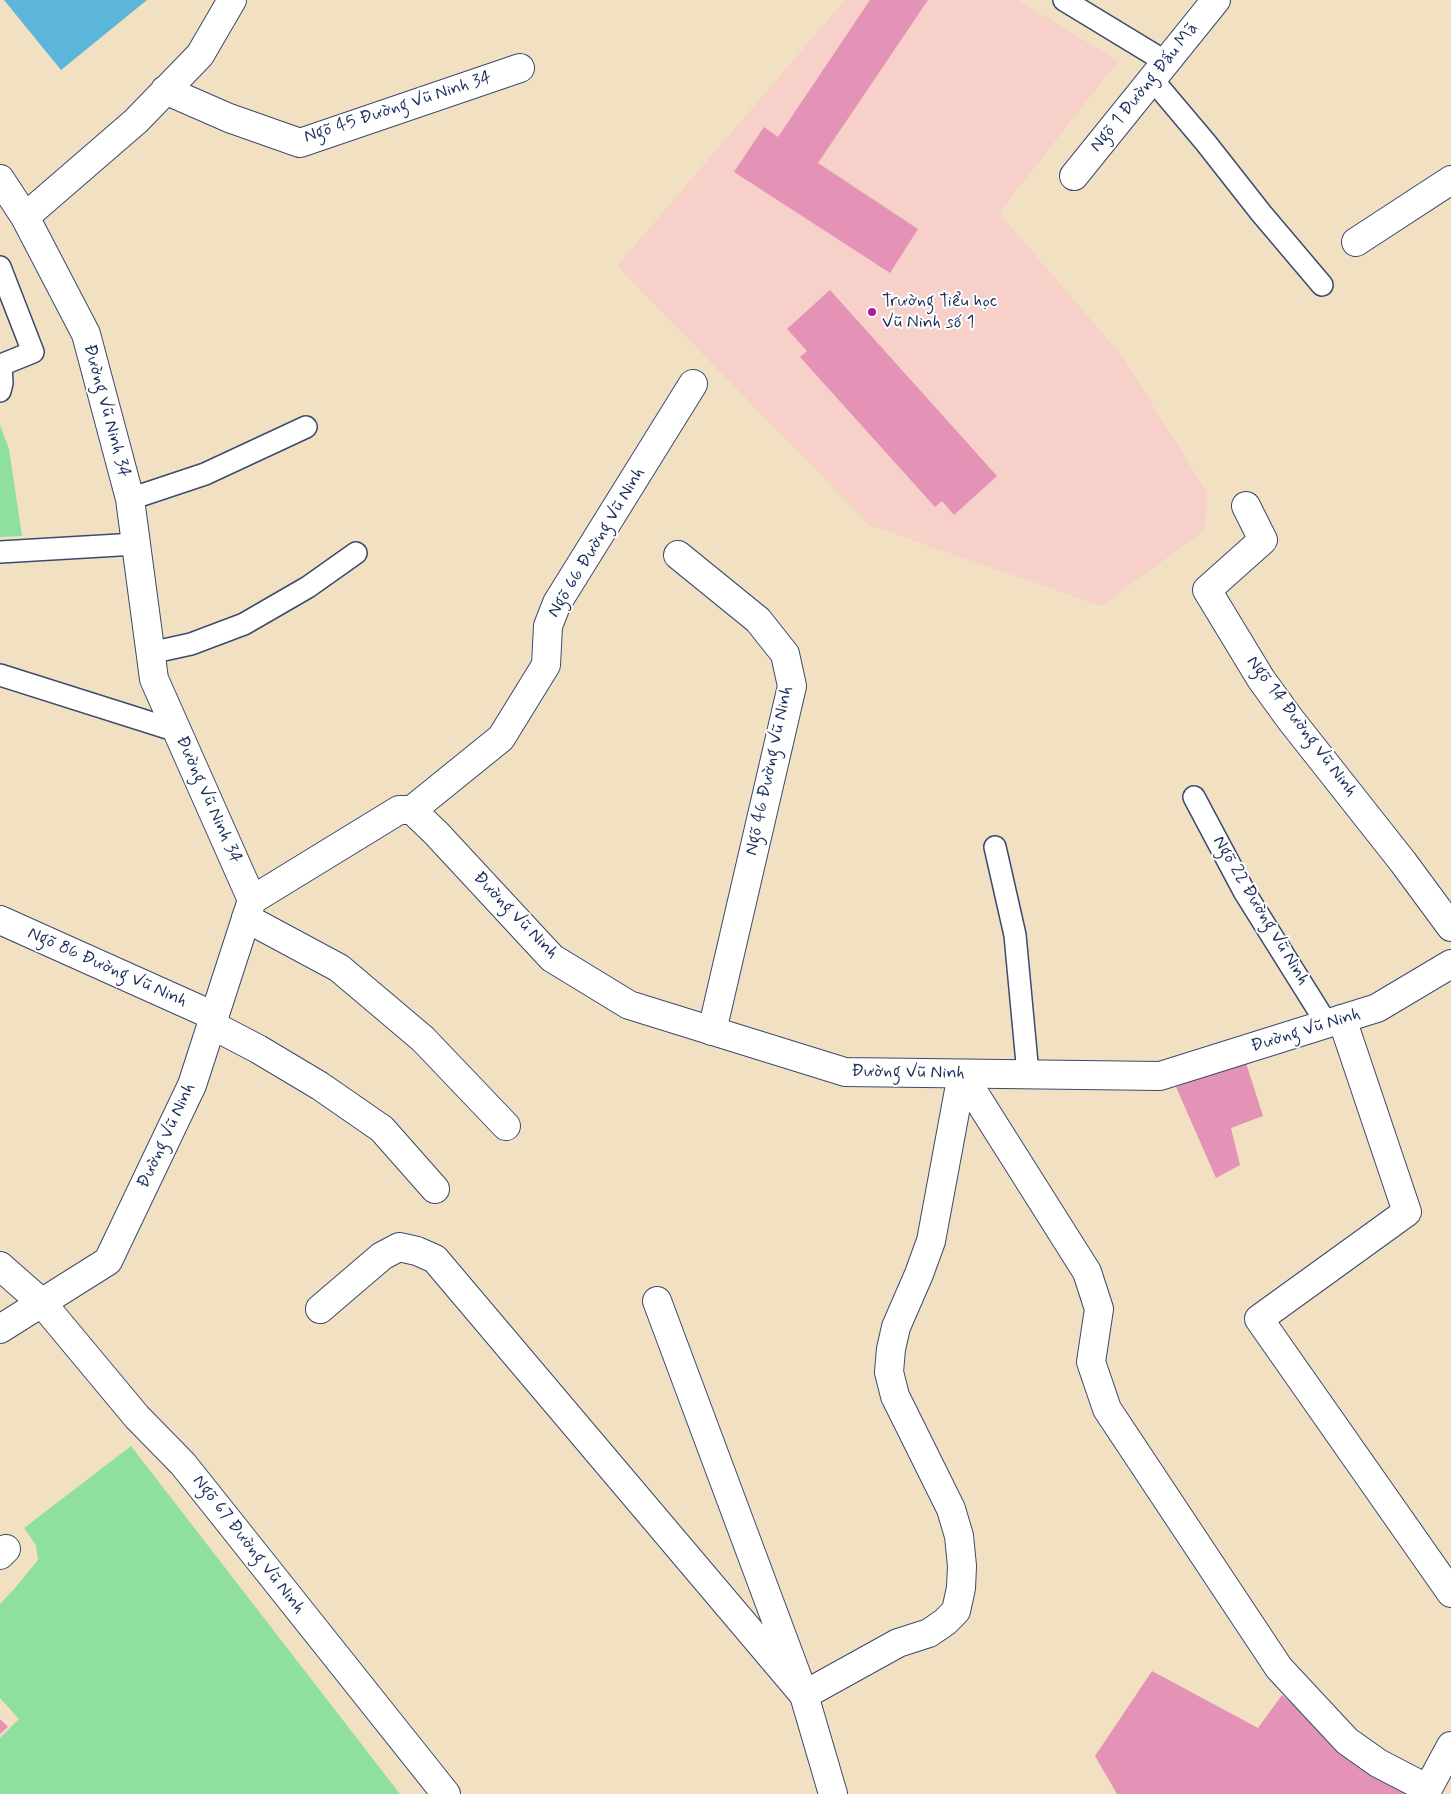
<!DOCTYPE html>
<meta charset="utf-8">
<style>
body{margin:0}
canvas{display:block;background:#f1e0c2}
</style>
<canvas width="1451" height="1794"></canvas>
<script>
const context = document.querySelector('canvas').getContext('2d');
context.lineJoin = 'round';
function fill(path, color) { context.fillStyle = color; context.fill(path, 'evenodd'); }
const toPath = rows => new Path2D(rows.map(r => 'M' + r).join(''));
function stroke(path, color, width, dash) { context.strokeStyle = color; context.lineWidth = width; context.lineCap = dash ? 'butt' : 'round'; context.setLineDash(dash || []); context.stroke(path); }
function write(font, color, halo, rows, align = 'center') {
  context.font = font + ' Mynerve,sans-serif'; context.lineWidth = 4; context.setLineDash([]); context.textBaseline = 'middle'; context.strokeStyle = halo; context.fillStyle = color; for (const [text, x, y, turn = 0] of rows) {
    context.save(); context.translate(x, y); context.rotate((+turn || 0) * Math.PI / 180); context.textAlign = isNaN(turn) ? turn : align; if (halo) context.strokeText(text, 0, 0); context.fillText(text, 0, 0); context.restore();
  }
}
fill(toPath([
 [845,0,1018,0,1118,61,999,213,1123,357,1207,493,1205,530,1101,606,869,525,617,266]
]), '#f7d1c9');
fill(toPath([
 [0,425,9,449,22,536,0,537],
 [131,1446,400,1794,0,1794,0,1738,19,1719,0,1698,0,1604,15,1588,38,1560,36,1545,24,1528]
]), '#8fe0a0');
fill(toPath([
 [4,0,147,0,61,70]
]), '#5cb6d9');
fill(toPath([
 [870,0,928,0,818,163,918,229,890,273,734,172,764,127,778,137],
 [830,290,997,476,954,515,942,501,935,507,800,357,807,351,787,329],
 [1245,1060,1263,1116,1231,1128,1240,1165,1216,1178,1176,1087],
 [1152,1671,1258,1728,1282,1695,1323,1729,1408,1790,1404,1794,1117,1794,1095,1756],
 [0,1719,8,1727,0,1734]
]), '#e492b6');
const lane = toPath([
 [1064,0,1166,62],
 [1152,79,1206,143,1261,213,1322,285],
 [0,267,33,352,1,365,2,383,0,391],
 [130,499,205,474,306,427],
 [0,552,136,544],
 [150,653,191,644,244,624,308,587,356,553],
 [0,675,177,731],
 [1194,797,1245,893,1327,1024],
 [995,847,1015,935,1028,1074]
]);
const street = toPath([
 [232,0,200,55,136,121,25,217,86,334,130,499,154,679,252,900],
 [165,90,229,118,300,143,520,68],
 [1074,176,1216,0],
 [0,179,25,217],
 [1356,242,1451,180],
 [1246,506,1263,540,1207,590,1261,679,1290,719,1403,862,1451,927],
 [678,555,758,620,785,654,792,686,712,1031],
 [412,810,501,738,546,665,548,626,557,603,693,384],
 [246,918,339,968,423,1039,506,1126],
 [0,920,214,1016],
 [1342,1019,1407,1212,1259,1319,1451,1593],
 [212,1025,258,1049,320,1086,382,1129,435,1189],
 [962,1074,1087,1272,1099,1309,1091,1362,1107,1409,1279,1668,1347,1741,1378,1763,1428,1789],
 [0,1266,42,1303,137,1417,183,1464,446,1794],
 [657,1301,804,1695,833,1794],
 [320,1309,382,1256,399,1247,417,1251,435,1259,804,1695],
 [0,1555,6,1549],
 [804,1695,898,1643,929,1633,945,1622,956,1611,961,1588,962,1566,959,1536,951,1509,895,1396,889,1372,891,1349,896,1327,919,1274,931,1241,962,1074],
 [1425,1794,1451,1746]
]);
const secondary = toPath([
 [0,1329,108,1261,192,1085,252,900,399,810,412,810,436,833,552,958,629,1005,845,1072,1160,1076,1377,1008,1451,964]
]);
stroke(lane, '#3b4a6d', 24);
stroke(street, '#3b4a6d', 30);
stroke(secondary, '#3b4a6d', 30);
stroke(lane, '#fff', 21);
stroke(street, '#fff', 28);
stroke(secondary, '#fff', 28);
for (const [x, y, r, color] of [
 [872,312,5,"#b5179e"]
]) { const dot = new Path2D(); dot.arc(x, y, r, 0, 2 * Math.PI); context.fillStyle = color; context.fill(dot); stroke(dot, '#fff', 2); }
write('18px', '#1b2f5e', '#fff', [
 ["Ngõ 1 Đường Đấu Mã",1145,88,-51],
 ["Ngõ 45 Đường Vũ Ninh 34",398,108,-18],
 ["Đường Vũ Ninh 34",106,411,75],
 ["Ngõ 66 Đường Vũ Ninh",597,543,-59],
 ["Ngõ 14 Đường Vũ Ninh",1301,727,53],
 ["Ngõ 46 Đường Vũ Ninh",770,771,-78],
 ["Đường Vũ Ninh 34",208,800,66],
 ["Ngõ 22 Đường Vũ Ninh",1260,911,59],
 ["Đường Vũ Ninh",515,916,46],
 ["Ngõ 86 Đường Vũ Ninh",107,968,24],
 ["Đường Vũ Ninh",1306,1031,-17],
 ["Đường Vũ Ninh",908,1073,1],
 ["Đường Vũ Ninh",167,1136,-65],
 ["Ngõ 67 Đường Vũ Ninh",248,1545,52]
]);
write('18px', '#1b2f5e', '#fff', [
 ["Trường Tiểu học",882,302],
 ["Vũ Ninh số 1",882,323]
], 'left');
</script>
